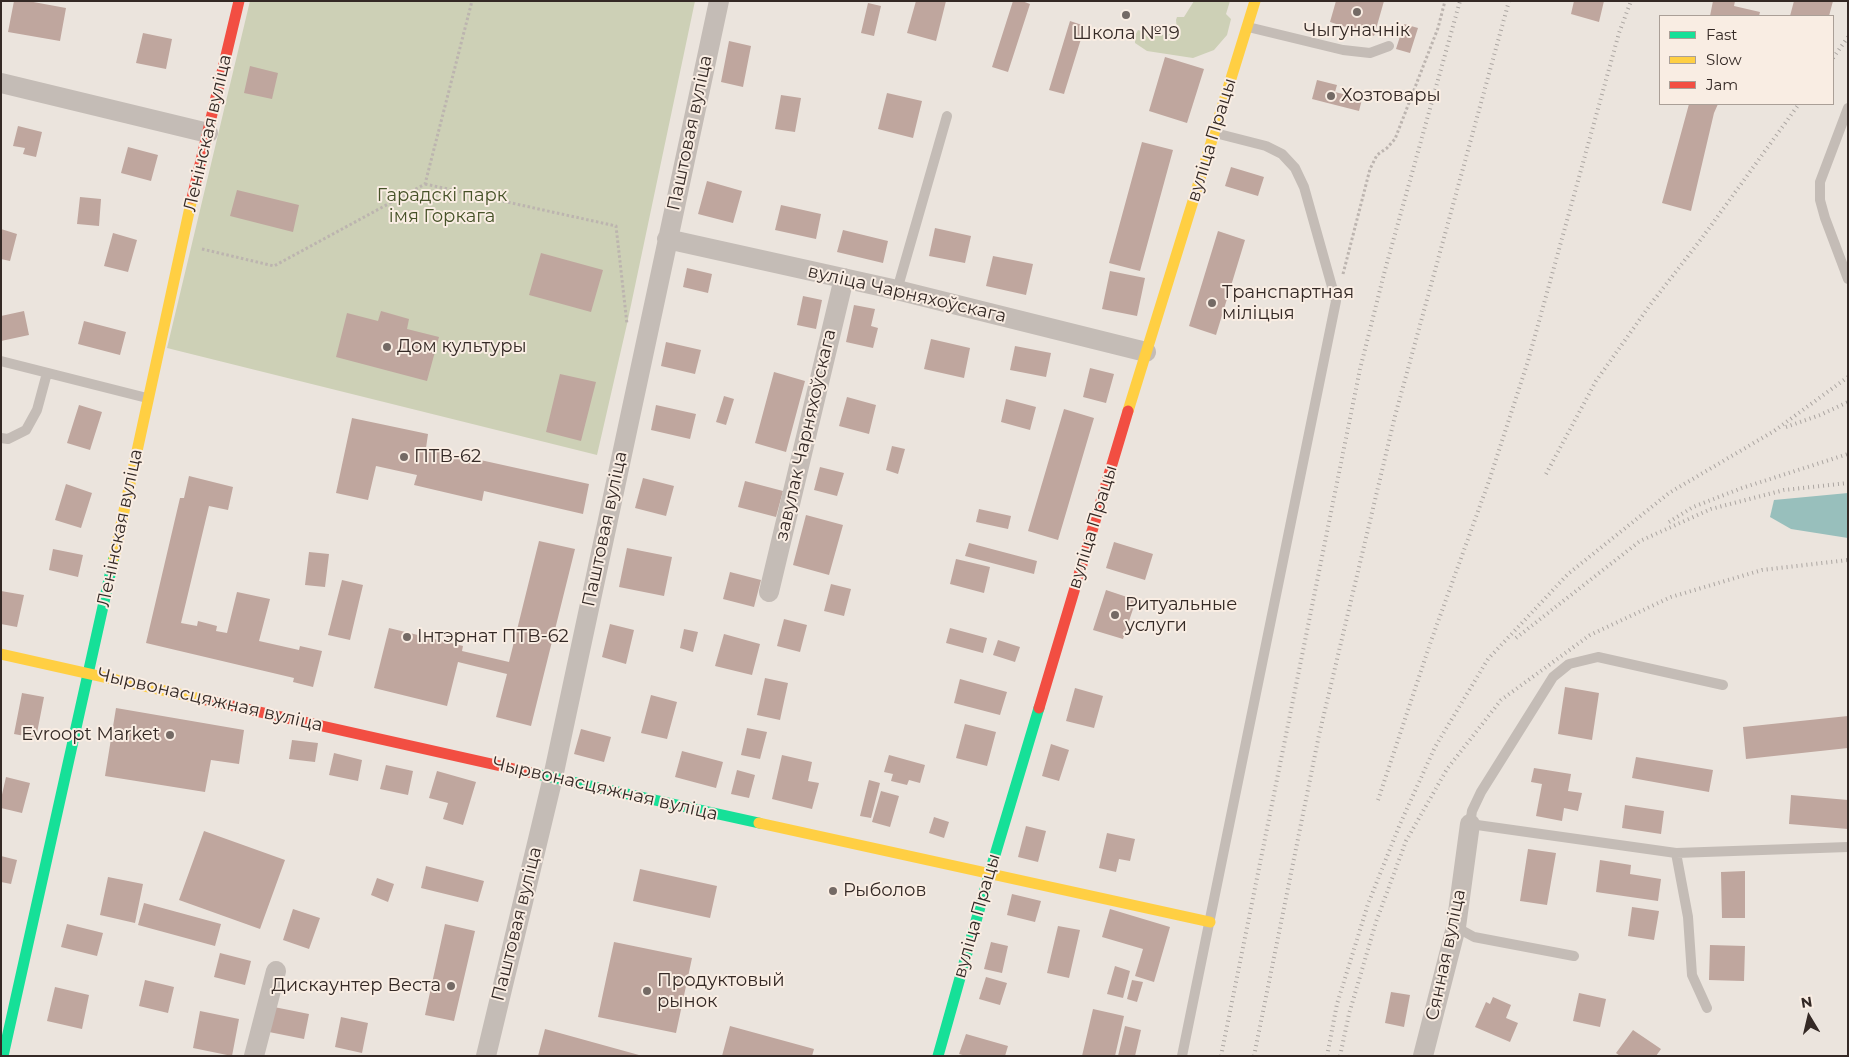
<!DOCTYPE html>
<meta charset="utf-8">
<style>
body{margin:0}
#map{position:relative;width:1849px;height:1057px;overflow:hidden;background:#ebe4dd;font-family:Montserrat,sans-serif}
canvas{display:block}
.frame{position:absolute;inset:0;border:2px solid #342925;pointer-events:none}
.legend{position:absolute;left:1659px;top:15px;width:175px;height:90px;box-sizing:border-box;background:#f9ede3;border:1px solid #aa9f97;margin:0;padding:6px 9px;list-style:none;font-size:15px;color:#342925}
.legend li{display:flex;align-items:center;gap:10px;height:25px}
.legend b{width:25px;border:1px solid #aa9f97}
.north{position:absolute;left:1784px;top:992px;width:50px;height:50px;-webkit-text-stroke:4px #f9ede3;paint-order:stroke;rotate:351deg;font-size:14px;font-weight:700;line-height:20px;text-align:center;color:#342925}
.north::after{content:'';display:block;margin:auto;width:18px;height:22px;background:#342925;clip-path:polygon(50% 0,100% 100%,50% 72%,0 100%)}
</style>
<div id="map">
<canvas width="1849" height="1057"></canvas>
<div class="frame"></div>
<ul class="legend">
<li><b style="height:6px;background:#16e098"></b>Fast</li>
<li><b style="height:6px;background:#ffcf43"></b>Slow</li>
<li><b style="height:6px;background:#f24e42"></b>Jam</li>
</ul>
<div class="north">N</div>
</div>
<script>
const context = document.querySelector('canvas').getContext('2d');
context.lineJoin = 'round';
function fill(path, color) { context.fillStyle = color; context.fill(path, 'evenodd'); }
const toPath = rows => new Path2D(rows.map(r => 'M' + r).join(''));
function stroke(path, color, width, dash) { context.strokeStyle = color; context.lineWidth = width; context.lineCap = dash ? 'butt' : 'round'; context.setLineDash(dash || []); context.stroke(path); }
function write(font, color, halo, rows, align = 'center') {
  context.font = font + ' Montserrat,sans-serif'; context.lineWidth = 4; context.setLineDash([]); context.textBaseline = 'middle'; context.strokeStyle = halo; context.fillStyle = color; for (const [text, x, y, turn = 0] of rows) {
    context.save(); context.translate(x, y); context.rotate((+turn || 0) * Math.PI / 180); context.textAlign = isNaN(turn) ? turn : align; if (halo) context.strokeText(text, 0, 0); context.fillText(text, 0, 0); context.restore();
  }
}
fill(toPath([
 [250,1,695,1,627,324,597,455,167,348],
 [1194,1,1230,1,1226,14,1231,19,1227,35,1214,50,1193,58,1147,51,1135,43,1135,36,1138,30,1157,35,1171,34,1177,31,1176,20,1177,17,1184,17]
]), '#cdd0b6');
fill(toPath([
 [1848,493,1848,538,1791,529,1770,517,1774,500]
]), '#98bfbc');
fill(toPath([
 [14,1,28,1,66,8,60,41,8,32],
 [916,1,946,1,936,41,907,33],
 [1013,1,1022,1,1030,4,1008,72,992,67],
 [1336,1,1384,1,1374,36,1330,22],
 [1574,1,1604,1,1599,22,1571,14],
 [1713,1,1735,1,1734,6,1760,12,1759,16,1710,16],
 [1794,1,1833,1,1829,16,1790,16],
 [868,3,881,6,874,36,861,33],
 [1070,21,1085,26,1064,94,1049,90],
 [1404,24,1418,28,1410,53,1396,49],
 [143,33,172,39,166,69,136,63],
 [729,41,751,46,743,87,721,82],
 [1165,57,1204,69,1187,123,1149,111],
 [250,66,278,73,272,99,244,93],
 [1317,80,1337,85,1335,92,1362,99,1359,111,1312,99],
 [887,93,922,101,913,138,878,129],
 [781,95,801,98,795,132,775,129],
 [1689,104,1718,104,1714,113,1691,211,1662,203],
 [18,126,42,132,36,157,23,154,25,148,13,146],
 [1142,142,1173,150,1140,271,1109,263],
 [128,147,158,155,151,181,121,173],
 [1231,167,1264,177,1258,196,1225,186],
 [707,181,742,191,733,223,698,214],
 [237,190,299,205,293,232,230,216],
 [80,197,101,199,99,226,77,224],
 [781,205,821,214,816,239,775,230],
 [935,228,971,236,965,263,929,256],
 [1,229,17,234,10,261,1,259],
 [843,230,888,241,883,263,837,252],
 [1218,231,1245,240,1216,335,1189,326],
 [113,233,137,240,128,272,104,266],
 [541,253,603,270,591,312,529,295],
 [993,256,1033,264,1026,295,986,286],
 [687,268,712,274,708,293,683,287],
 [1110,271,1145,278,1137,316,1102,309],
 [803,296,822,300,816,329,797,325],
 [854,305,875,309,871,326,878,328,873,348,846,342],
 [24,311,29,335,1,341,1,316],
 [381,311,409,319,407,329,439,337,427,381,336,357,347,313,378,321],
 [84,321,126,332,120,355,78,344],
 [931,339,970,348,964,378,924,369],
 [666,342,701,350,695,374,661,366],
 [1015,346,1051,353,1046,377,1010,370],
 [1090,368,1114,374,1106,403,1083,397],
 [774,372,805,381,786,452,755,443],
 [560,374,596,382,581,441,546,432],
 [724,396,734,399,726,425,716,422],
 [847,397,876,405,869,434,839,426],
 [1006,399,1036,407,1030,430,1001,422],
 [79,405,102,412,90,450,67,443],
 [656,405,696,414,690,439,651,430],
 [1064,409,1094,418,1058,540,1028,531],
 [352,418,428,434,426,448,589,484,583,514,484,491,482,501,414,485,417,475,376,466,368,500,336,493],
 [892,446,905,449,898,474,886,470],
 [820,467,844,473,837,496,814,490],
 [189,476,233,487,228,510,209,506,181,623,197,626,198,621,217,626,216,631,227,633,237,592,270,599,259,641,299,650,300,646,322,651,313,687,293,682,294,678,146,643,180,498,184,498],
 [643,478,674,486,666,516,635,508],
 [745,481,783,491,776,517,738,507],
 [66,484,92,493,81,528,55,520],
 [979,509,1011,516,1008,529,976,522],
 [806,515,843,525,829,575,793,565],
 [539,541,575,549,531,726,496,717,507,674,458,662,447,706,374,688,389,628,463,646,462,651,509,662],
 [1114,542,1153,554,1145,580,1106,568],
 [969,543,1037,561,1034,574,965,556],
 [627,548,672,557,664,596,619,587],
 [53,549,83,555,78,577,49,570],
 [309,552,329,554,325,587,305,585],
 [956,559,990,567,984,593,950,584],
 [730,572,761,580,754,607,723,599],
 [342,580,363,585,350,640,328,635],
 [831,584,851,589,844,616,824,611],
 [1106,590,1136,600,1123,639,1093,630],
 [1,591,24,595,17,627,1,624],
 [784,619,807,625,800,652,777,646],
 [610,624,634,630,626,664,602,657],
 [950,628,987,638,983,653,946,643],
 [684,629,698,632,693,652,680,648],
 [724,634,760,644,752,675,715,666],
 [998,640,1020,647,1015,662,993,655],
 [765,678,788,683,780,720,757,715],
 [960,679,1007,692,1000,715,954,703],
 [1565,687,1599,693,1592,740,1558,734],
 [1075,688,1103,696,1094,728,1066,721],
 [22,693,44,697,36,738,14,734],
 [651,695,677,702,667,739,641,733],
 [116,708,244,730,239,764,211,760,205,792,105,776],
 [1848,716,1848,748,1746,759,1743,727],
 [965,724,996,732,987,766,956,758],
 [747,728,767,732,760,759,741,755],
 [581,729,611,737,604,762,574,754],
 [292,740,318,743,315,762,289,759],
 [1051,744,1069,750,1059,781,1042,776],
 [682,751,723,762,716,788,675,777],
 [334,753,362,760,358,781,329,775],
 [782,755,812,762,808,781,819,783,812,809,772,799],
 [889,755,925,765,920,783,909,780,907,785,891,781,893,774,884,772],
 [1636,757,1713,770,1709,792,1632,778],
 [386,765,413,771,408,795,380,789],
 [1534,768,1571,774,1568,791,1582,793,1578,811,1564,808,1562,821,1536,816,1542,784,1531,782],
 [737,770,755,775,749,798,731,794],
 [437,771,476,782,463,825,443,819,448,803,429,798],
 [6,777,30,783,22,813,1,808,1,799],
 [869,780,880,783,871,818,860,816],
 [881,791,899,796,890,827,872,822],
 [1791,795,1848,800,1848,829,1789,824],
 [1625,805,1664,811,1661,834,1622,828],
 [934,817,949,822,944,838,929,833],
 [1026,826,1046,831,1038,862,1018,857],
 [204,831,285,860,260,929,179,900],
 [1107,833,1135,839,1130,861,1119,859,1116,872,1099,868],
 [1528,849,1556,853,1547,905,1520,901],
 [1,856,17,860,11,884,1,882],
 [1600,860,1631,865,1630,874,1661,879,1658,901,1596,892],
 [426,866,484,881,478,902,421,888],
 [640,869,717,886,710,918,633,901],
 [1745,871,1745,918,1722,918,1721,872],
 [108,877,143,884,135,923,100,915],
 [377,878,394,884,388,902,371,895],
 [1012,894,1041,901,1035,922,1007,915],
 [144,903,221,924,215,946,138,925],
 [1632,907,1659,911,1654,940,1628,936],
 [293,909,320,918,309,949,283,940],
 [1110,909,1170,927,1154,982,1135,976,1143,949,1102,937],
 [67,924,103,933,97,956,61,947],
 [445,924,475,931,454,1021,425,1015],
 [1058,926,1080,930,1069,978,1047,973],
 [614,942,692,958,676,1033,598,1017],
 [991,942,1008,946,1002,973,984,969],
 [1710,945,1745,946,1744,981,1709,980],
 [220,953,251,961,245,985,214,977],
 [1115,966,1130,971,1123,998,1107,994],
 [986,977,1007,983,1000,1005,979,999],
 [145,980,174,987,168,1013,139,1006],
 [1132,980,1143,982,1137,1002,1127,999],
 [55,987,89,995,82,1029,47,1021],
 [1391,992,1410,995,1404,1027,1385,1023],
 [1579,993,1606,999,1600,1027,1573,1021],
 [1493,997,1511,1005,1506,1018,1518,1023,1510,1042,1475,1027,1486,1002,1490,1004],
 [274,1007,309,1014,304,1039,269,1032],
 [1093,1009,1124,1016,1115,1056,1082,1056],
 [200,1011,239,1019,232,1056,193,1048],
 [341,1017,368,1023,362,1053,335,1047],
 [730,1026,814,1049,812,1056,722,1056],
 [1125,1026,1141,1030,1135,1056,1118,1056],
 [545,1029,639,1055,638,1056,538,1056],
 [1633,1030,1661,1049,1656,1056,1620,1056,1616,1053],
 [966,1034,1008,1046,1005,1056,966,1056,959,1054]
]), '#bfa69e');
stroke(toPath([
 [425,184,616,226,627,324],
 [202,249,274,266,425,184,472,1],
 [1343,274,1370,169,1377,155,1387,148,1395,139,1438,28,1445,1]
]), '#bcb4af', 3, [2.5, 2.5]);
stroke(toPath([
 [1248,27,1343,50,1370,53,1389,46],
 [1848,108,1820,182,1820,200,1825,218,1848,279],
 [897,290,947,116],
 [1,361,147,398],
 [1,438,8,439,26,430,37,410,47,373],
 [1723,685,1598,657,1569,664,1553,677,1481,792,1472,811,1470,824,1676,853,1848,847],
 [1676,853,1688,917,1692,975,1707,1008],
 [1456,927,1474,937,1574,956],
 [1182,1056,1336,301,1304,187,1295,168,1282,154,1266,146,1215,133]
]), '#c4bcb6', 10);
stroke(toPath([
 [1,83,208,133],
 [667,239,897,290,1146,352],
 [769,592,844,278],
 [254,1056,276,971],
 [486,1056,553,777,719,1],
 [1423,1056,1456,927,1470,824]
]), '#c4bcb6', 20);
stroke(toPath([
 [532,773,759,823],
 [3,1056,114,557],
 [938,1056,989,875,1039,708]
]), '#16e098', 11);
stroke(toPath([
 [1128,411,1255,1],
 [114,557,192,198],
 [1,654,206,700],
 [759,823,1210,922]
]), '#ffcf43', 11);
stroke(toPath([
 [192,198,239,1],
 [206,700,532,773],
 [1039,708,1128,411]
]), '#f24e42', 11);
stroke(toPath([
 [1833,58,1848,37],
 [1786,427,1820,415,1848,402],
 [1546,474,1596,381,1650,305,1702,238,1799,104],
 [1669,522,1693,507,1742,488,1848,454],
 [1516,638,1640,541,1711,509,1784,490,1848,483],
 [1378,800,1431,641,1489,481,1528,361,1619,33,1631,1],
 [1221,1056,1360,369,1385,270,1460,1],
 [1254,1056,1319,735,1395,416,1509,1],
 [1327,1056,1337,1004,1368,904,1400,824,1435,747,1488,659,1568,574,1669,493,1774,431,1848,377],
 [1340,1056,1349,1014,1376,922,1406,841,1447,769,1501,700,1590,635,1671,597,1762,570,1848,560]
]), '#aba5a1', 4, [1, 4]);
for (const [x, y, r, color] of [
 [1357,12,5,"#746a65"],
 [1126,15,5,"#746a65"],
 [1331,96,5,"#746a65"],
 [1212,303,5,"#746a65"],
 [387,347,5,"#746a65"],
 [404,457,5,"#746a65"],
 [1115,615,5,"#746a65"],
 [407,637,5,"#746a65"],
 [170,735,5,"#746a65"],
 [833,891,5,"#746a65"],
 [451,986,5,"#746a65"],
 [647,991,5,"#746a65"]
]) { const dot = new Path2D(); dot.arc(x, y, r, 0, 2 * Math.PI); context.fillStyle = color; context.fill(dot); stroke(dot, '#f9ede3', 2); }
write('18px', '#342925', '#f9ede3', [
 ["Чыгуначнік",1357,31,"center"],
 ["Школа №19",1126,34,"center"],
 ["Хозтовары",1341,96],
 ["Транспартная",1222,293],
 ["міліцыя",1222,314],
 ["Дом культуры",397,347],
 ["ПТВ-62",414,457],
 ["Ритуальные",1125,605],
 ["услуги",1125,626],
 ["Інтэрнат ПТВ-62",417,637],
 ["Evroopt Market",160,735,"right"],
 ["Рыболов",843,891],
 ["Продуктовый",657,981],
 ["рынок",657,1002],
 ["Дискаунтер Веста",441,986,"right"]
], 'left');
write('18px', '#342925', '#f9ede3', [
 ["Ленінская вуліца",208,133,-77],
 ["Паштовая вуліца",690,133,-78],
 ["вуліца Працы",1212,140,-73],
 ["вуліца Чарняхоўскага",907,294,13],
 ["завулак Чарняхоўскага",806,435,-77],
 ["вуліца Працы",1093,527,-73],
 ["Ленінская вуліца",120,528,-78],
 ["Паштовая вуліца",605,529,-78],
 ["Чырвонасцяжная вуліца",210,700,13],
 ["Чырвонасцяжная вуліца",605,789,13],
 ["вуліца Працы",977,916,-74],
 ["Паштовая вуліца",517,924,-76],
 ["Сянная вуліца",1446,955,-78]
]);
write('18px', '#465228', '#f9ede3', [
 ["Гарадскі парк",442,196],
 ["імя Горкага",442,217]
]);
</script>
